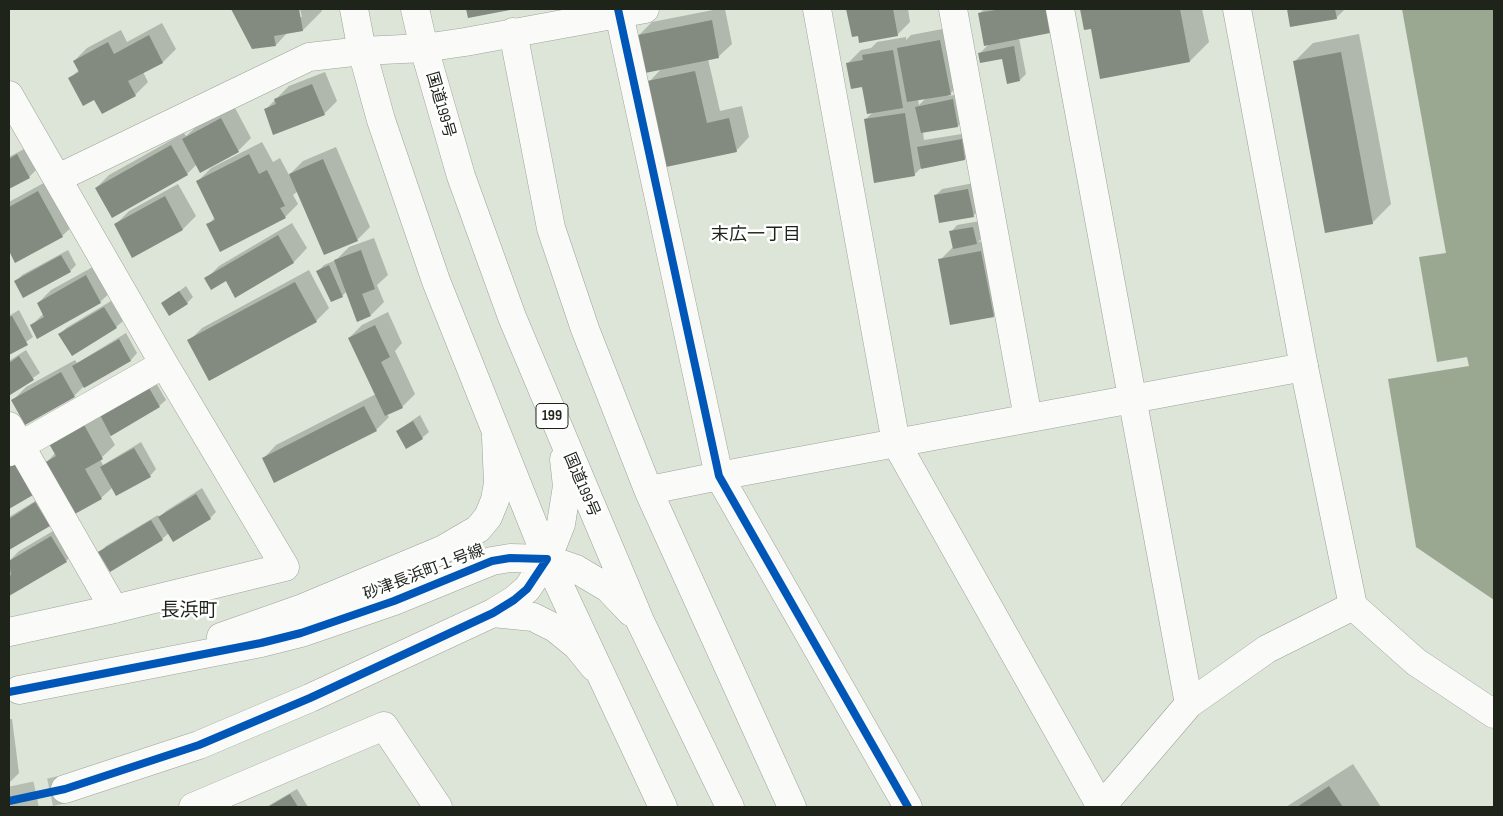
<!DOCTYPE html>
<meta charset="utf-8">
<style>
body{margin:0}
#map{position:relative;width:1503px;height:816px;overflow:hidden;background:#dce5d7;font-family:"Sofia Sans Condensed",sans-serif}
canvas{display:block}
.frame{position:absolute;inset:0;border:10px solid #1e241a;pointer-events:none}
</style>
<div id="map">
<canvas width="1503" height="816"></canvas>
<div class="frame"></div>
</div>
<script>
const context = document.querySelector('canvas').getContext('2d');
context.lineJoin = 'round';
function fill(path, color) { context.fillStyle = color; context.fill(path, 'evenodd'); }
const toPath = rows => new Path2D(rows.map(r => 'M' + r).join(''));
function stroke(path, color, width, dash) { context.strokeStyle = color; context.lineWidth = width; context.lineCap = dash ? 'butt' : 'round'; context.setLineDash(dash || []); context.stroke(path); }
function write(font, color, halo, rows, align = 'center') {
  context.font = font + ' "Sofia Sans Condensed","Noto Sans JP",sans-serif'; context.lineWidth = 5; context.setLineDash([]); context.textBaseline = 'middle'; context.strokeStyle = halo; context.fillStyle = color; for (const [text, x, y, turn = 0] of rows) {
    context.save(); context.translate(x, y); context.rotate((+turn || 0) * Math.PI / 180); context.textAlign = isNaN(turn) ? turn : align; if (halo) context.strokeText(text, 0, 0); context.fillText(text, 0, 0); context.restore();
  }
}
fill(toPath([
 [1402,9,1494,9,1494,600,1416,547,1388,379,1469,366,1467,357,1437,362,1419,257,1446,253]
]), '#9aa791');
fill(toPath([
 [232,9,297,9,299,17,302,17,300,9,321,9,322,11,303,30,288,32,276,45,253,48],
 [718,9,725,9,732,44,718,57,708,59,720,111,742,106,749,137,736,151,649,82,662,68,639,35,652,22],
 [848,9,908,9,910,22,897,35,853,36],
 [984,9,1061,9,1063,19,1050,32,1019,38,1026,74,1020,80,1003,57,980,53,989,44,980,13],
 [1081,9,1202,9,1209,42,1190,61,1095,27,1085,28],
 [1288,9,1345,9,1336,18,1291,26],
 [162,23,176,49,163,62,143,72,148,82,135,95,94,98,70,78,79,70,74,61,87,48,121,30,127,42],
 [953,27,963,80,948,96,960,94,964,119,958,126,923,132,924,140,968,133,971,153,965,159,922,167,914,175,865,120,873,112,863,85,848,63,861,50,871,48,877,42,906,37,906,40,911,35],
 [926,98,919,105,918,99],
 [1359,34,1391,204,1372,223,1294,62,1313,43],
 [325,72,337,101,324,114,265,110,289,86],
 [234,106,251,138,238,151,197,164,187,174,96,188,109,175,184,133,186,136,197,126],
 [262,142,273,162,280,158,289,175,303,161,336,147,370,227,357,240,298,191,293,195,298,204,285,217,208,225,215,217,198,181,211,168],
 [24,149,36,170,29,177,9,188,9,157],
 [51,179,76,223,62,236,16,262,9,249,9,202],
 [974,183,980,209,973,216,935,196,942,189],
 [178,184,196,216,183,229,133,257,116,224,129,211],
 [980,221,983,237,978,242,994,239,1006,302,993,316,940,260,954,246,951,232,957,225],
 [292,223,307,248,294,262,236,296,226,280,206,279,219,266],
 [374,238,388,275,377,285,384,302,371,315,347,291,342,296,318,271,324,265,336,260,349,247],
 [68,250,76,265,70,271,16,281,22,275],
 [100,263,114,289,100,302,31,326,44,313,38,303,51,290],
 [309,270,329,308,316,321,189,341,202,328],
 [186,286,193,297,187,303,162,304],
 [111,301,123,321,116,327,60,334,66,328],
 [19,310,33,337,9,354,9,316],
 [388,312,402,343,395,351,415,394,402,407,387,414,389,417,376,430,263,459,276,445,376,394,349,338,362,325],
 [126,333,137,353,131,360,84,386,74,396,13,400,26,387,75,360,77,363],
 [26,350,40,373,11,393,9,390,9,361],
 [155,381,166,400,159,406,110,436,115,445,100,459,103,465,141,442,156,469,150,476,113,487,101,498,45,464,96,410,100,417,108,409],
 [420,415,429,432,422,438,397,431],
 [202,488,216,512,210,518,169,533,162,539,100,552,106,546,158,515,159,517,166,511],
 [42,497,55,519,49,525,9,549,9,517],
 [65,524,79,548,66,561,9,595,9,561,19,551],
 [9,719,12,719,19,773,9,783],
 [1353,764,1381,807,1286,807],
 [297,789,308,807,266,807,268,806]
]), '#0003');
fill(toPath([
 [231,9,299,9,303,31,274,36,276,46,252,49],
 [466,9,510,9,510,10,468,18],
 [846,9,893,9,898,36,859,43,858,36,852,37],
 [1001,9,1046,9,1050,33,984,46,978,13],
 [1080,9,1180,9,1190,62,1100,79,1091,29,1084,30],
 [1287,9,1335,9,1337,19,1290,27],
 [712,20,719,58,645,73,638,35],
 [149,35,163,63,128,81,136,96,102,114,94,100,83,106,68,78,79,72,73,61,108,42,114,54],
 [940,40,951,95,907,102,897,48],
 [1014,46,1020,81,1007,84,1002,59,980,63,978,53],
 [893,50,903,108,867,114,862,87,851,89,846,63,863,60,862,55],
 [1341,52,1373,224,1325,233,1293,61],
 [695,71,707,123,729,118,737,152,666,167,647,81],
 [312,84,325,115,273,135,264,109,276,104,274,99],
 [953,99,958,127,921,133,915,107],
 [905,113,915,176,874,183,864,119],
 [221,118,239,152,200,173,182,139],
 [962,139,965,160,921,169,917,147],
 [171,145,188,175,112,218,95,188],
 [17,154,30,178,9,189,9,159],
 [249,154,259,174,267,170,285,206,280,208,286,218,220,252,206,224,215,220,196,181],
 [323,159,358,241,324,255,289,174],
 [968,189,974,217,939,223,934,195],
 [38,191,63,237,15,263,9,251,9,207],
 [165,196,183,230,132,258,114,224],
 [973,227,977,244,953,249,949,231],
 [278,235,294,263,235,298,226,281,211,290,204,278],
 [361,250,375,289,362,294,371,316,357,322,334,260],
 [981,251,994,317,950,325,938,259],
 [61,255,71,272,23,298,14,281],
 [329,265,343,297,331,302,316,271],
 [86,275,101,303,37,339,30,325,44,317,37,303],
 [295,282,317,322,209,381,187,340],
 [179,291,188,304,169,316,161,303],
 [104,307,117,328,72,356,58,334],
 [12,316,28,345,9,355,9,317],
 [375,325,390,357,381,362,403,408,385,416,348,338],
 [119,339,131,361,84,388,72,366],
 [19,356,34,380,10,395,9,363],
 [61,372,75,397,25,425,11,400],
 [148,386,160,407,111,436,100,415],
 [364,406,377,431,274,483,262,458],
 [413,421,423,439,406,449,396,431],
 [83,423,103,459,85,469,102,499,73,515,44,463,56,456,48,442],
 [134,448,151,477,116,496,100,467],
 [15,463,33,495,9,509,9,467],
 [196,494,211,519,173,542,158,517],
 [35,502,50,526,9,550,9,519],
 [151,520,163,540,110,572,98,552],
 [51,536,67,562,9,596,9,576,11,575,9,561],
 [1329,786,1343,807,1297,807],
 [290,794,298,807,268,807]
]), '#838a80');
stroke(toPath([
 [9,801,65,789]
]), '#b6beb1', 28, [28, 14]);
const street = toPath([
 [618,9,719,476,908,807],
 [817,9,896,443,1101,807],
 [953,9,1028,418],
 [1060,9,1189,704],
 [513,32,551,228,585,329,649,492,792,807],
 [9,95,164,364,285,567,114,609,9,632],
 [58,178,309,57,362,51,424,48,465,42,645,9],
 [9,426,114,609],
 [9,452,164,364],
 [649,492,660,488,719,476,1304,367],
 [193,807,384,726,438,807],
 [1101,807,1189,704,1267,649,1353,606]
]);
const secondary = toPath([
 [1237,9,1304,367,1353,606,1416,662,1494,714],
 [493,613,533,617,555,628,577,646,594,667],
 [221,637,303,608,442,550,478,529,488,517,495,500,498,483,496,437],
 [19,690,261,643,301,633,394,601,492,561,510,558,547,559,527,589,514,600,493,613,310,698,199,745,65,789]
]);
const highway = toPath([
 [354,9,362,51,381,120,436,281,547,559,663,807],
 [415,9,424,48,461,176,512,317,640,621,730,807],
 [547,559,561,524,567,486,564,459],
 [547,559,576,569,608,588,631,612]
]);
stroke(street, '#9ca398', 29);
stroke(secondary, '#9ca398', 29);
stroke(highway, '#9ca398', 29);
stroke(street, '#fafbf9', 28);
stroke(secondary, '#fafbf9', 28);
stroke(highway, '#fafbf9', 28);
stroke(toPath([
 [618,9,719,476,908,807],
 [9,692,261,643,301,633,394,601,492,561,510,558,547,559,527,589,514,600,493,613,310,698,199,745,65,789,9,801]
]), '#0057b8', 8);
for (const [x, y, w] of [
 [552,416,32]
]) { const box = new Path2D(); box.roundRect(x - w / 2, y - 12.5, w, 25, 4); context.fillStyle = '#fff'; context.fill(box); stroke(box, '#1e241a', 1); }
write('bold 15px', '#1e241a', null, [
 ["199",552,416]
]);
write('16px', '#1e241a', '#fff', [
 ["国道199号",440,105,74],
 ["国道199号",581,485,67],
 ["砂津長浜町１号線",424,573,-21]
]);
write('18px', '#1e241a', '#fff', [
 ["末広一丁目",756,235]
]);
write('19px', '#1e241a', '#fff', [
 ["長浜町",189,611]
]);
</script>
